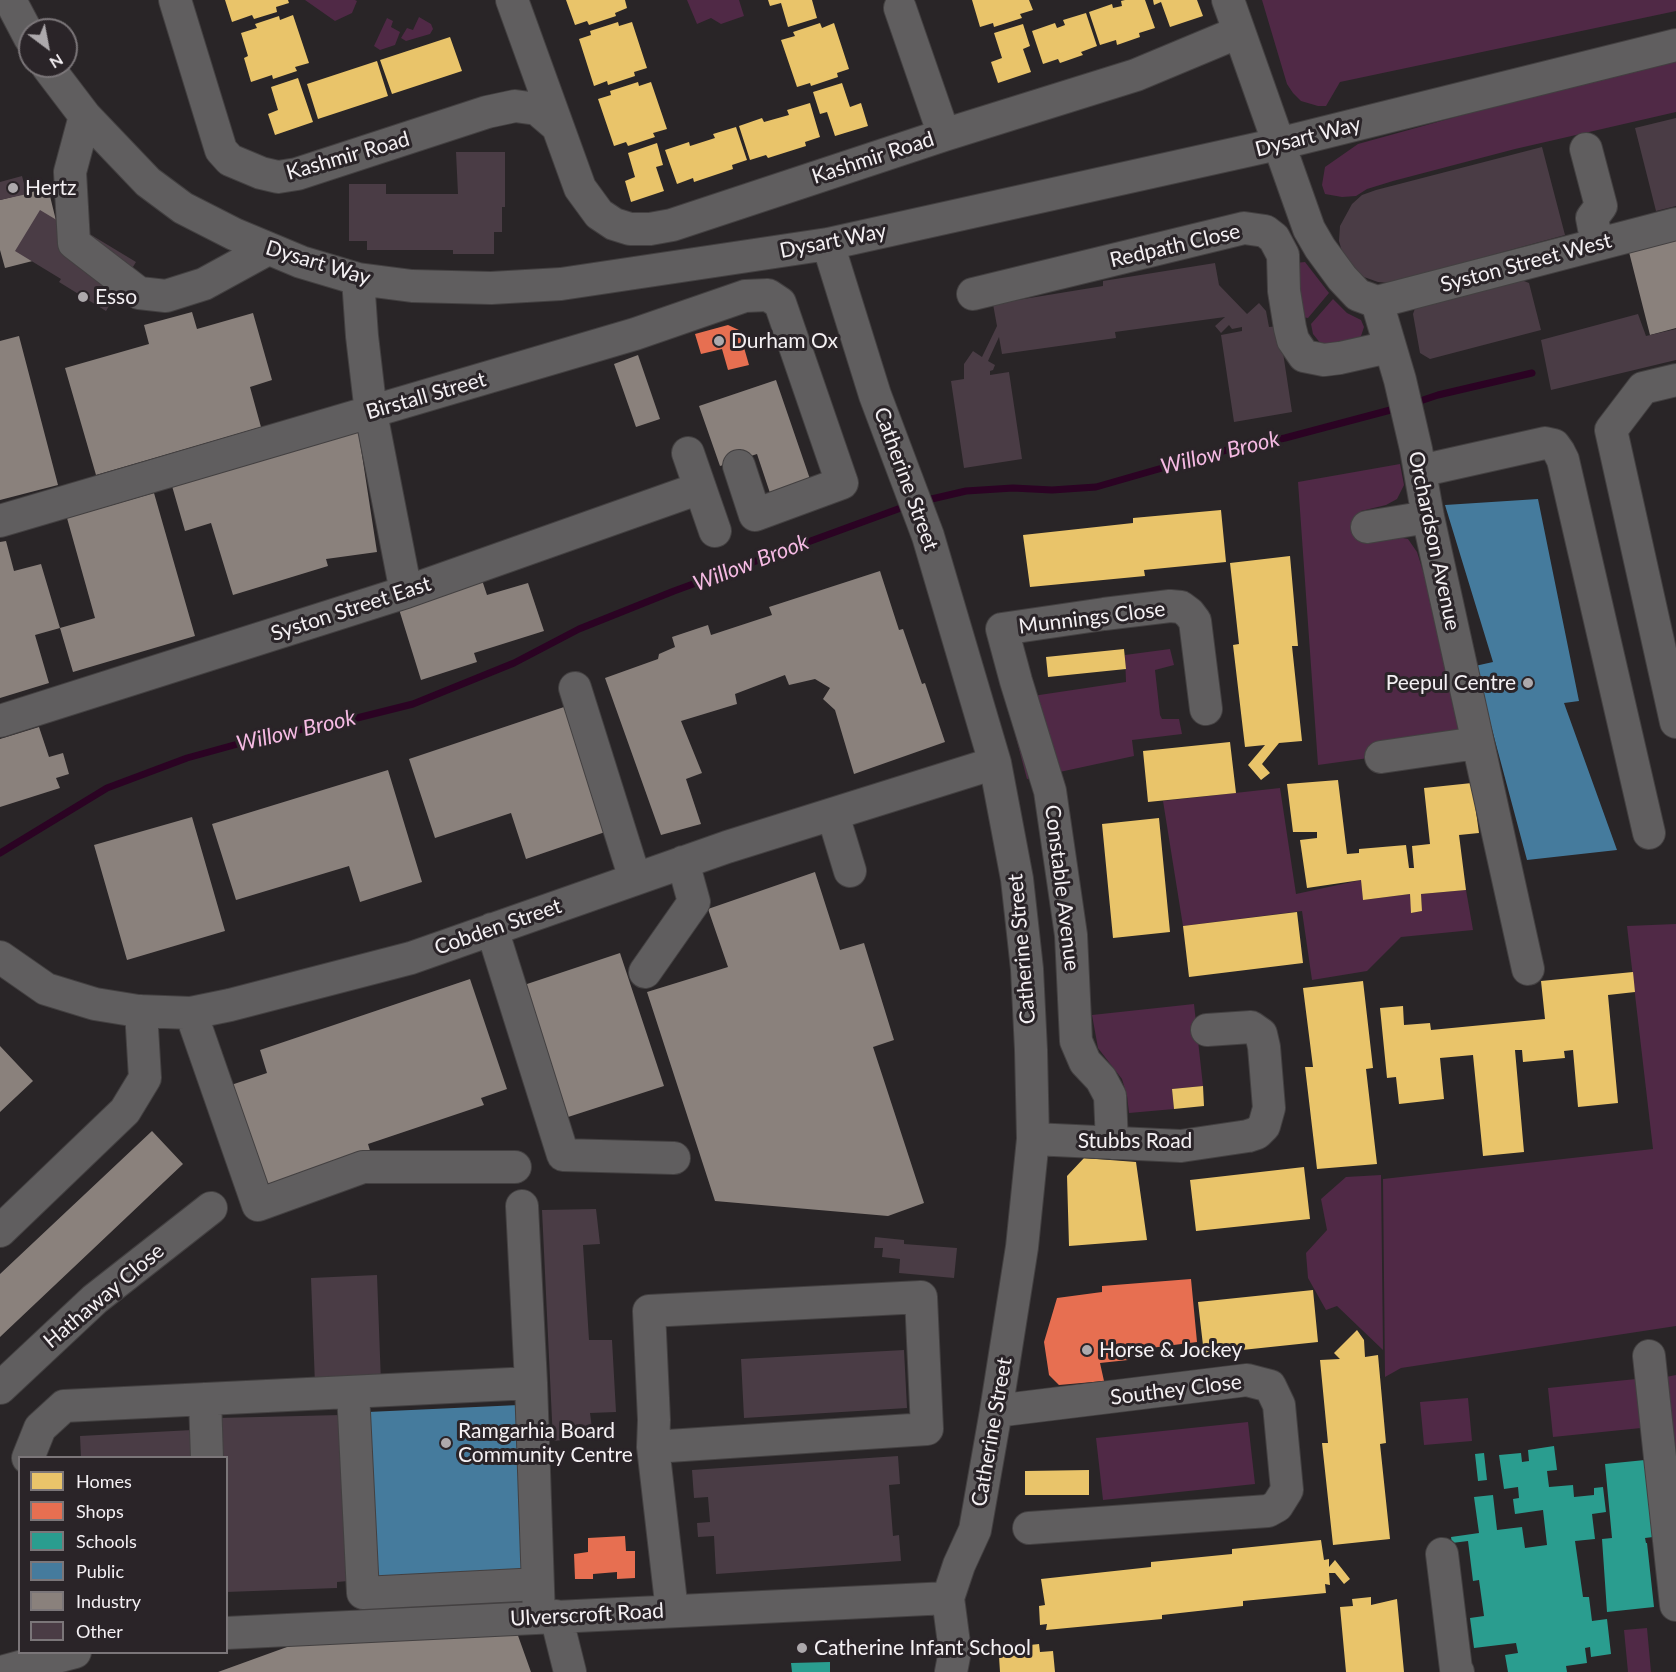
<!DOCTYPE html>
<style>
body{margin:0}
#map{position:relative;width:1676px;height:1672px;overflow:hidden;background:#292527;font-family:Lato,sans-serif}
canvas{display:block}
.legend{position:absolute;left:18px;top:1456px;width:210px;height:198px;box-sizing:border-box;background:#2a2428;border:2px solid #7b7679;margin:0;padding:8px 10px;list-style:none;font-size:18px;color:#f4f0f3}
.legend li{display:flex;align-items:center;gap:12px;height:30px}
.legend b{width:30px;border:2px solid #7b7679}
.north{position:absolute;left:18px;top:18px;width:60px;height:60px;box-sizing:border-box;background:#2a2428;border:2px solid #7b7679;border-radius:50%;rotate:148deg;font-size:16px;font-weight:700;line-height:24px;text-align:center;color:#f4f0f3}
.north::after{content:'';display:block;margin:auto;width:21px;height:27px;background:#ada9ac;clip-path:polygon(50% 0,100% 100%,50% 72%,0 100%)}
</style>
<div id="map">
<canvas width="1676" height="1672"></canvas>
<ul class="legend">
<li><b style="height:16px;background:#e9c46a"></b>Homes</li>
<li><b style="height:16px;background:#e76f51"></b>Shops</li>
<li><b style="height:16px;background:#2a9d8f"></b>Schools</li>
<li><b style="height:16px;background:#457b9d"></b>Public</li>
<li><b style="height:16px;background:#8a817c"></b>Industry</li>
<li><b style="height:16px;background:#4a3c45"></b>Other</li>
</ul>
<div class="north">N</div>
</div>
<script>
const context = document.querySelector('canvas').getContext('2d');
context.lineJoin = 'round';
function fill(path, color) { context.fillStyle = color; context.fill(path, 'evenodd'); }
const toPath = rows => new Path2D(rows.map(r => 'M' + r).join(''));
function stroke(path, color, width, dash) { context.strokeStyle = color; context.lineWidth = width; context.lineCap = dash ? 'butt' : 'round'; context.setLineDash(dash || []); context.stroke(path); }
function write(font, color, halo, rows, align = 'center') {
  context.font = font + ' Lato,sans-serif'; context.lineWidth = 6; context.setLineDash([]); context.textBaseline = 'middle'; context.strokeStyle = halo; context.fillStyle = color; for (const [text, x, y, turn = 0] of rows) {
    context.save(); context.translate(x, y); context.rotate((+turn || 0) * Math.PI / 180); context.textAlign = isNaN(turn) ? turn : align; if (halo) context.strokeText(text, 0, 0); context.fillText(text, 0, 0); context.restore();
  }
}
fill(toPath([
 [305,0,355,0,357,1,352,13,335,21],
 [687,0,739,0,744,16,721,24,711,18,697,24],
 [1262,0,1676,0,1676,11,1340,82,1326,106,1318,106,1301,101,1293,93,1287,84],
 [419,17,431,24,433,29,430,34,406,41,401,38,407,28,413,30],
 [387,18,393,21,391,27,400,32,395,45,380,50,374,46],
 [1676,60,1676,112,1515,149,1393,181,1367,189,1356,196,1342,197,1325,194,1322,185,1325,167,1358,144,1571,85],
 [1305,262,1329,293,1308,318,1302,317,1295,263],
 [1333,299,1347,313,1361,320,1364,327,1361,336,1355,340,1335,345,1321,344,1313,334,1311,324],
 [1400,464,1404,485,1397,499,1386,505,1361,511,1365,540,1393,536,1408,539,1417,552,1477,743,1318,765,1298,482],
 [1170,649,1174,665,1155,670,1160,715,1162,719,1179,719,1182,734,1132,740,1134,756,1027,779,1006,700,1126,682,1125,655],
 [1280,788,1296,894,1361,880,1363,900,1410,894,1412,913,1422,911,1421,894,1466,890,1473,930,1401,937,1367,971,1312,980,1302,911,1183,926,1163,801],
 [1676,924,1676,1326,1401,1368,1385,1377,1383,1179,1653,1149,1627,926],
 [1194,1004,1203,1086,1172,1089,1174,1109,1129,1113,1127,1096,1122,1079,1098,1048,1092,1015],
 [1381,1175,1383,1350,1337,1306,1326,1310,1308,1278,1306,1253,1327,1230,1321,1199,1346,1177],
 [1676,1375,1676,1492,1661,1378],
 [1646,1378,1651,1427,1553,1437,1548,1388],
 [1468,1398,1472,1441,1424,1445,1420,1402],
 [1248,1422,1255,1484,1103,1500,1096,1438],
 [1647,1628,1651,1672,1628,1672,1624,1630]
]), '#502946');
fill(toPath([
 [225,0,288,0,289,3,276,7,277,12,254,19,252,15,232,22],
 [566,0,625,0,627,8,615,13,616,16,589,25,587,21,575,25],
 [768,0,812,0,817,18,788,27,781,3,770,6],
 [972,0,1029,0,1033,10,1020,14,1022,18,994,27,993,23,980,27],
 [1125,0,1145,0,1155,28,1139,33,1140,37,1117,45,1116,40,1100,45,1089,12,1112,4,1113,8,1122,6,1121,1],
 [1153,0,1197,0,1203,16,1170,27,1161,2,1154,5],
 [1086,13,1097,46,1081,52,1083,55,1060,63,1058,59,1043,64,1032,31,1055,23,1057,28,1065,25,1063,20],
 [293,15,309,63,295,67,297,71,273,79,272,75,251,82,244,58,248,56,241,33,257,28,255,24,279,16,280,20],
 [618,22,619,26,632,22,647,68,634,72,635,76,608,85,607,81,594,86,579,39,591,35,590,31],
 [820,23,822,28,834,23,849,69,837,73,838,77,811,86,810,83,797,87,781,40,795,36,793,32],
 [1023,24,1030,46,1023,49,1031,72,998,83,991,62,1002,58,994,33],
 [450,37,462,71,392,94,380,60],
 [377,61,388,96,318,119,307,84],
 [298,78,313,122,275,135,268,114,278,110,271,87],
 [638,82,639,86,651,82,667,129,653,133,655,137,628,146,626,142,614,146,598,99,611,95,610,91],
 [842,83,850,107,861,103,868,126,835,136,827,112,820,114,813,92],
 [810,103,820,137,805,142,806,146,768,158,766,155,750,160,739,126,762,118,764,122,789,115,787,110],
 [736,127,747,160,732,165,733,169,694,182,693,178,677,184,665,150,689,142,690,146,715,138,713,134],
 [657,143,663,165,656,167,664,191,631,202,625,181,635,177,628,153],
 [1221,510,1226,562,1144,570,1145,576,1030,587,1023,535,1133,523,1133,518],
 [1290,556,1298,646,1292,646,1302,741,1279,743,1262,764,1270,773,1261,780,1248,765,1265,745,1245,747,1233,645,1239,644,1230,563],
 [1124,649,1126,669,1048,677,1046,657],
 [1230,742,1236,793,1148,802,1143,751],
 [1338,780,1347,854,1359,853,1359,849,1406,845,1409,868,1414,868,1412,846,1430,844,1424,788,1472,783,1479,833,1459,835,1466,890,1421,894,1422,911,1411,913,1410,894,1363,900,1361,880,1307,888,1300,840,1317,838,1317,832,1293,832,1287,784],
 [1159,818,1170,932,1113,938,1102,824],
 [1297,912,1303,963,1189,977,1183,926],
 [1633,972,1635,992,1608,995,1618,1103,1578,1107,1573,1050,1564,1051,1565,1058,1523,1062,1522,1050,1515,1050,1524,1152,1483,1156,1473,1055,1440,1058,1444,1099,1399,1104,1396,1077,1387,1078,1380,1008,1403,1006,1404,1025,1430,1023,1431,1030,1545,1019,1541,981],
 [1363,981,1373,1068,1366,1069,1377,1164,1317,1169,1305,1067,1313,1067,1303,988],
 [1203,1086,1204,1106,1174,1109,1172,1089],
 [1084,1158,1136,1162,1147,1240,1069,1246,1067,1176],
 [1304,1167,1310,1219,1196,1231,1190,1180],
 [1313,1290,1318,1342,1204,1354,1198,1302],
 [1357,1330,1364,1340,1365,1357,1378,1355,1386,1443,1380,1444,1390,1539,1333,1545,1322,1443,1328,1443,1320,1360,1340,1359,1334,1353],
 [1089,1470,1089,1495,1025,1495,1025,1471],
 [1321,1540,1324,1560,1329,1559,1329,1567,1335,1560,1350,1579,1344,1584,1335,1573,1329,1573,1330,1585,1325,1584,1326,1593,1243,1601,1243,1606,1162,1615,1162,1619,1046,1630,1047,1624,1040,1625,1039,1606,1045,1605,1041,1579,1151,1567,1151,1562,1232,1554,1232,1549],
 [1371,1597,1371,1605,1397,1599,1404,1672,1346,1672,1340,1607,1353,1606,1352,1599],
 [1039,1644,1040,1652,1053,1651,1055,1672,1000,1672,999,1656,1022,1654,1021,1646]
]), '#e9c46a');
fill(toPath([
 [728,325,739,330,749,365,728,370,722,349,701,354,695,334],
 [1191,1279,1197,1342,1127,1351,1128,1360,1100,1363,1104,1381,1059,1385,1049,1375,1044,1342,1057,1298,1102,1292,1102,1286],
 [625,1536,626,1551,635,1551,635,1578,617,1579,617,1572,593,1574,593,1579,575,1579,574,1554,588,1552,588,1538]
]), '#e76f51');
fill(toPath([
 [1554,1446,1557,1470,1547,1471,1549,1487,1573,1485,1574,1497,1594,1495,1594,1488,1603,1487,1606,1512,1592,1514,1595,1539,1575,1541,1583,1597,1589,1597,1592,1621,1607,1619,1611,1654,1591,1657,1590,1647,1585,1648,1587,1663,1566,1666,1567,1672,1508,1672,1505,1655,1518,1653,1516,1643,1474,1648,1470,1618,1484,1616,1479,1580,1473,1581,1468,1541,1452,1543,1451,1537,1479,1533,1474,1497,1493,1495,1497,1530,1522,1527,1525,1548,1547,1545,1543,1510,1515,1514,1513,1499,1519,1498,1518,1487,1504,1489,1499,1455,1521,1453,1522,1462,1529,1461,1528,1450],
 [1484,1453,1487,1480,1478,1481,1475,1454],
 [1645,1460,1653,1537,1645,1538,1646,1543,1647,1543,1654,1607,1607,1612,1602,1539,1612,1538,1605,1464],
 [830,1662,830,1672,792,1672,791,1663]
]), '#2a9d8f');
fill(toPath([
 [1538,499,1579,701,1564,703,1617,850,1527,860,1475,666,1493,662,1445,505],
 [519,1405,527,1578,376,1586,368,1412]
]), '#457b9d');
fill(toPath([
 [48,188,64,253,5,268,0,250,0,200],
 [1676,239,1676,328,1650,335,1629,252],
 [192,312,197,329,253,313,272,380,250,387,261,427,96,475,65,368,149,344,144,325],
 [19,336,58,485,0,500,0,341],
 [638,355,660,419,636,427,614,364],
 [776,380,811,482,771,496,757,454,720,466,699,406],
 [358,429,377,552,326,559,328,566,233,595,211,523,185,531,172,486],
 [154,493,195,636,73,672,60,628,95,618,67,518],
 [6,541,14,571,41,564,60,628,35,635,49,683,0,698,0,542],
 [880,571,899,630,903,629,922,684,925,683,945,742,854,774,835,710,823,699,830,688,815,679,789,685,785,675,735,694,737,704,681,721,702,773,686,779,701,824,661,835,605,678,658,659,659,654,675,647,672,637,708,625,711,635,772,615,769,607],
 [482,580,487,595,528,583,544,631,474,653,477,662,421,680,398,606],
 [567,706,608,831,526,859,511,813,435,838,409,759],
 [39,727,49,757,63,753,69,774,56,778,60,788,0,807,0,739],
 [388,770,422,882,360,902,349,866,236,900,212,824],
 [192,817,225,931,127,960,94,845],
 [815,872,840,950,864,943,894,1040,873,1047,924,1203,888,1216,715,1201,647,992,728,967,708,909],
 [620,953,664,1086,568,1117,524,985],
 [470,979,507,1089,481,1098,484,1105,368,1144,371,1154,266,1189,231,1085,267,1073,260,1050],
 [0,1046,33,1081,0,1112],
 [152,1131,183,1164,0,1337,0,1274],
 [516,1630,531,1672,218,1672,298,1643]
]), '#8a817c');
stroke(toPath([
 [1414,403,1438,395,1532,373],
 [923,501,966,491,1013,488,1052,490,1096,487,1218,452,1285,438,1398,408],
 [0,853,107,788,187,758,274,734,333,724,413,704,514,663,579,629,674,591,909,505]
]), '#2b0323', 7);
fill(toPath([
 [1676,118,1676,206,1656,211,1635,128],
 [1542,147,1565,235,1389,283,1378,282,1364,277,1352,268,1343,255,1339,241,1340,226,1352,204,1362,195,1376,190],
 [456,152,505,152,505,207,502,207,502,232,494,232,494,254,453,254,453,250,367,250,367,241,349,241,349,184,386,184,386,194,458,194],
 [22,176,27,194,0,200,0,182],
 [40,210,85,237,88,233,136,262,106,311,59,282,61,279,15,251],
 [1215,263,1219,285,1247,314,1259,303,1266,311,1269,327,1279,326,1292,412,1234,422,1221,335,1242,331,1242,327,1232,329,1229,325,1221,333,1215,326,1225,317,1115,332,1116,338,1002,354,999,337,988,361,995,365,993,370,990,371,990,375,1009,372,1022,459,964,468,951,381,964,379,964,364,973,351,982,357,997,326,993,304,1103,286,1103,281],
 [1514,277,1529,283,1541,330,1430,359,1420,353,1413,314,1418,300],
 [1638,314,1646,336,1676,329,1676,360,1551,390,1541,340],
 [596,1209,600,1244,583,1245,589,1340,612,1340,616,1412,590,1413,593,1437,553,1441,542,1210],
 [875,1237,904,1240,904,1244,957,1248,954,1278,899,1273,900,1259,882,1257,883,1248,874,1248],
 [377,1275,381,1383,315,1385,311,1278],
 [904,1350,907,1408,744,1418,741,1359],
 [341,1415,348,1581,337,1582,337,1588,226,1592,226,1458,220,1458,218,1418],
 [192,1430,193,1458,81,1458,80,1436],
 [898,1456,900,1484,889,1485,893,1536,899,1535,901,1561,716,1574,714,1536,698,1537,697,1523,710,1522,708,1497,694,1498,692,1470]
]), '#4a3c45');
const minor = toPath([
 [10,0,30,38],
 [175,0,221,150,230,160,261,173,278,177,297,174,487,112,515,106,537,109,557,126],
 [512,0,580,188,599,214,614,224,630,229,650,229,672,225,944,135,1136,75,1239,32],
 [1228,0,1309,229,1320,248,1342,278,1358,295,1377,302,1400,380,1416,449,1428,517,1528,969],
 [900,8,944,135],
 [47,66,85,116,148,182,183,208,234,234,301,262,358,279,412,286,491,288,561,284,828,244,1278,144,1676,45],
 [85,116,70,172,74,243,139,293,166,296,204,284,268,249],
 [1586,149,1601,206,1592,218,1597,244],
 [828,244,875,395,928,536,995,763,1017,879,1027,969,1031,1050,1033,1139,1022,1247,996,1411,975,1530,959,1565,948,1598,955,1651,951,1672],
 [358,279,362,336,371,413,406,592],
 [973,294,1244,228,1265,231,1274,238,1283,255,1284,291,1290,328,1293,340,1304,356,1324,360,1340,358,1389,347],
 [1377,302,1676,224],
 [1676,380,1643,388,1611,430,1676,722],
 [688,453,715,531],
 [1420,471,1545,443,1554,445,1559,452,1563,460,1649,833],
 [0,521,635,334,745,296,768,295,780,303,842,483,755,515,739,466],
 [1367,527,1428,517],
 [575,688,635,879],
 [0,721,406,592,700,488],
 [1381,757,1477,743],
 [833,815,850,871],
 [492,929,563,1155,674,1158],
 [0,957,46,989,95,1004,138,1011,191,1013,230,1005,411,958,727,847,995,763],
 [645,972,694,902,683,862],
 [191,1013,258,1205,363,1167,515,1167],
 [1033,1139,1181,1146,1248,1136,1257,1133,1264,1126,1269,1108,1264,1047,1261,1034,1251,1027,1207,1030],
 [1112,1143,1110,1096,1101,1079,1085,1062,1076,1041,1071,935,1050,791,1016,681,1002,629,1104,614,1170,606,1181,607,1189,613,1195,621,1206,709],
 [522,1206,531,1383,539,1617],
 [0,1231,125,1111,145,1078,141,1011],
 [1649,1356,1676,1605],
 [0,1388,95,1299,211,1208],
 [353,1392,363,1593,520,1585],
 [205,1399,207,1458],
 [996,1411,1247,1380,1270,1386,1279,1405,1287,1490,1277,1506,1268,1511,1029,1528],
 [653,1447,927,1429,921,1297,649,1311,654,1420,653,1447,672,1611],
 [28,1458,40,1428,64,1406,531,1383],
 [1442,1554,1456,1669,1458,1672],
 [556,1616,570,1672],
 [226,1633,948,1598],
 [1,1672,75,1652]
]);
stroke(minor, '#434041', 34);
stroke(minor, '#605e5f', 32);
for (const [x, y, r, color] of [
 [13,188,6,"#ada9ac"],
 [83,297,6,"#ada9ac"],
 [719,341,6,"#ada9ac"],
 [1528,683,6,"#ada9ac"],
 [1087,1350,6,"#ada9ac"],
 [446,1443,6,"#ada9ac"],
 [802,1648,6,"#ada9ac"]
]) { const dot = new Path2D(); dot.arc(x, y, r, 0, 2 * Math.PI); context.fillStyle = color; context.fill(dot); stroke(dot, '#2a2428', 2); }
write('21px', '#f4f0f3', '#2a2428', [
 ["Dysart Way",1308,137,-14],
 ["Kashmir Road",348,156,-16],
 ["Kashmir Road",873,158,-18],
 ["Dysart Way",833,241,-11],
 ["Redpath Close",1175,246,-13],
 ["Dysart Way",318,263,17],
 ["Syston Street West",1526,263,-15],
 ["Birstall Street",426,396,-16],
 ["Catherine Street",906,479,70],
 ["Orchardson Avenue",1434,541,78],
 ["Syston Street East",351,609,-18],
 ["Munnings Close",1092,618,-7],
 ["Constable Avenue",1062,888,83],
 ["Cobden Street",498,927,-19],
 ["Catherine Street",1022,949,-95],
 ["Stubbs Road",1135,1141],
 ["Hathaway Close",104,1296,-40],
 ["Southey Close",1176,1390,-7],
 ["Catherine Street",992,1432,-80],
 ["Ulverscroft Road",587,1615,-3]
]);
write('21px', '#f4f0f3', '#2a2428', [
 ["Hertz",25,188],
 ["Esso",95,297],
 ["Durham Ox",731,341],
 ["Peepul Centre",1516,683,"right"],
 ["Horse & Jockey",1099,1350],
 ["Ramgarhia Board",458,1431],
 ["Community Centre",458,1455],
 ["Catherine Infant School",814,1648]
], 'left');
write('italic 22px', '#f5bae3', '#2a2428', [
 ["Willow Brook",1220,453,-14],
 ["Willow Brook",751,563,-21],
 ["Willow Brook",296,731,-13]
]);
</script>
